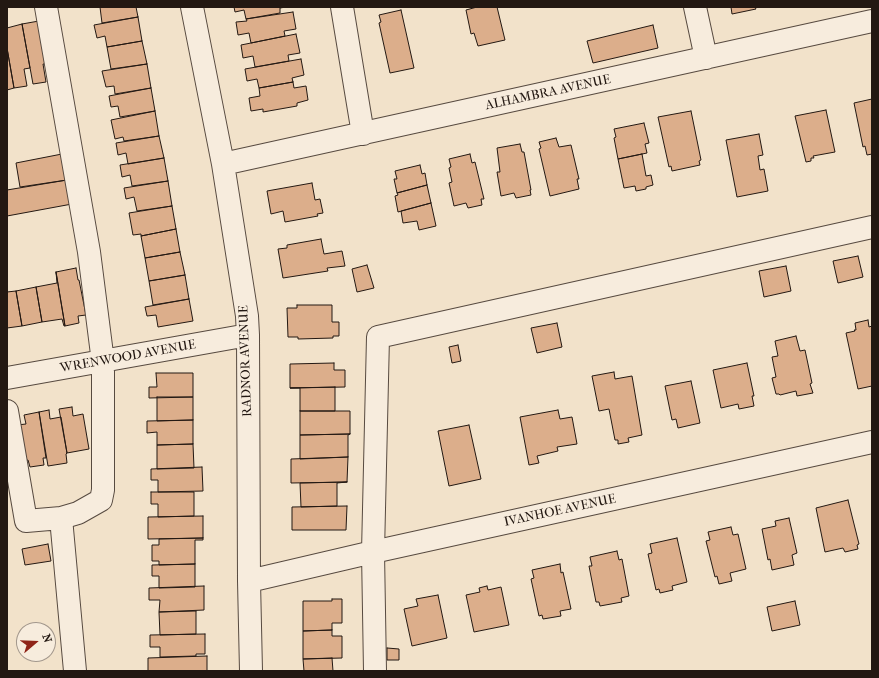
<!DOCTYPE html>
<style>
body{margin:0}
#map{position:relative;width:879px;height:678px;overflow:hidden;background:#f2e2ca;font-family:"IM FELL French Canon",serif}
canvas{display:block}
.frame{position:absolute;inset:0;border:8px solid #231812;pointer-events:none}
.north{position:absolute;left:16px;top:622px;width:40px;height:40px;box-sizing:border-box;background:#f7ecdd;border:1px solid #a2978c;border-radius:50%;rotate:71deg;font-size:11px;font-weight:700;line-height:16px;text-align:center;color:#231812}
.north::after{content:'';display:block;margin:auto;width:14px;height:18px;background:#8f2418;clip-path:polygon(50% 0,100% 100%,50% 72%,0 100%)}
</style>
<div id="map">
<canvas width="879" height="678"></canvas>
<div class="frame"></div>
<div class="north">N</div>
</div>
<script>
const context = document.querySelector('canvas').getContext('2d');
context.lineJoin = 'round';
function fill(path, color) { context.fillStyle = color; context.fill(path, 'evenodd'); }
const toPath = rows => new Path2D(rows.map(r => 'M' + r).join(''));
function stroke(path, color, width, dash) { context.strokeStyle = color; context.lineWidth = width; context.lineCap = dash ? 'butt' : 'round'; context.setLineDash(dash || []); context.stroke(path); }
function write(font, color, halo, rows, align = 'center') {
  context.font = font + ' "IM FELL French Canon",serif'; context.lineWidth = 4; context.setLineDash([]); context.textBaseline = 'middle'; context.strokeStyle = halo; context.fillStyle = color; for (const [text, x, y, turn = 0] of rows) {
    context.save(); context.translate(x, y); context.rotate((+turn || 0) * Math.PI / 180); context.textAlign = isNaN(turn) ? turn : align; if (halo) context.strokeText(text, 0, 0); context.fillText(text, 0, 0); context.restore();
  }
}
const building = toPath([
 [100,7,136,7,138,17,102,23,100,7],
 [234,7,286,7,280,8,280,13,246,19,244,10,235,12,234,7],
 [477,7,497,7,505,40,478,46,474,33,471,34,466,10,477,7],
 [731,7,755,7,756,9,732,14,731,7],
 [401,10,414,68,390,73,379,23,381,22,379,15,401,10],
 [293,12,296,29,284,31,285,36,251,43,249,33,238,35,236,22,247,21,246,19,293,12],
 [138,17,142,41,107,47,105,36,97,38,94,25,138,17],
 [39,21,48,64,43,64,46,82,33,84,22,24,39,21],
 [22,24,30,68,24,69,27,86,14,88,7,48,7,28,22,24],
 [653,25,658,48,593,63,587,41,653,25],
 [296,34,300,53,288,55,289,61,255,67,253,56,243,58,241,45,296,34],
 [142,41,147,64,111,69,107,47,142,41],
 [7,48,14,88,7,90,7,48],
 [301,59,304,75,292,78,293,82,259,88,257,79,247,81,245,69,301,59],
 [147,64,151,88,115,94,114,86,106,87,102,71,147,64],
 [293,82,294,88,306,86,308,100,297,103,297,106,263,112,263,109,251,111,249,98,260,96,259,88,293,82],
 [151,88,155,111,120,117,118,106,111,107,109,96,151,88],
 [872,99,872,154,867,155,865,146,863,147,854,103,872,99],
 [826,110,835,152,813,156,814,158,811,158,811,161,806,162,795,116,826,110],
 [155,111,159,136,124,141,123,137,115,139,111,120,155,111],
 [691,111,701,160,699,161,700,165,672,171,671,166,669,167,658,117,691,111],
 [644,123,649,143,645,144,647,153,618,159,614,138,616,137,614,129,644,123],
 [759,134,763,155,758,156,760,170,764,169,768,191,737,197,726,140,759,134],
 [159,136,164,158,128,164,126,153,118,155,116,143,159,136],
 [556,138,559,147,571,145,579,179,577,179,579,189,550,196,539,149,541,148,539,142,556,138],
 [520,144,522,152,524,152,531,190,530,190,531,195,516,198,514,193,501,196,497,172,500,172,497,148,520,144],
 [62,154,67,180,20,187,16,163,62,154],
 [470,154,472,163,475,162,484,199,481,199,482,205,468,208,466,203,454,206,449,183,452,182,449,168,451,167,449,159,470,154],
 [642,154,646,176,651,175,653,185,646,187,646,189,636,191,635,186,624,188,618,159,642,154],
 [164,158,168,181,132,186,130,175,122,177,120,165,164,158],
 [420,165,422,174,425,173,427,185,397,193,394,179,397,179,395,171,420,165],
 [67,180,72,204,7,216,7,190,67,180],
 [168,181,172,206,137,211,134,197,126,199,124,188,168,181],
 [312,183,315,200,320,199,323,213,317,214,318,216,285,222,283,211,271,214,267,191,312,183],
 [427,185,431,203,398,212,395,196,398,195,397,193,427,185],
 [431,203,436,226,419,230,417,221,403,223,401,211,431,203],
 [172,206,176,229,141,236,141,234,133,235,129,213,172,206],
 [176,229,180,252,145,258,141,236,176,229],
 [321,239,324,254,342,251,345,266,327,268,328,271,283,278,278,249,287,248,287,245,321,239],
 [180,252,185,275,149,281,145,258,180,252],
 [858,256,863,277,838,283,833,261,858,256],
 [367,265,374,288,357,292,352,269,367,265],
 [786,266,791,291,764,297,759,271,786,266],
 [76,268,78,280,79,280,86,315,78,316,79,323,65,326,56,272,76,268],
 [56,272,65,326,64,326,62,319,42,322,36,287,57,283,56,272],
 [185,275,189,299,153,305,149,281,185,275],
 [36,287,42,322,22,326,16,291,36,287],
 [16,291,22,326,7,328,7,292,16,291],
 [189,299,193,321,158,327,156,315,147,316,145,307,189,299],
 [297,305,332,305,332,322,339,322,339,336,333,336,333,338,298,339,298,337,288,337,287,308,297,308,297,305],
 [868,320,869,327,872,326,872,386,858,389,846,333,855,331,854,330,856,330,855,323,868,320],
 [557,323,562,347,537,353,531,328,557,323],
 [796,336,800,351,805,350,812,383,810,384,813,393,797,396,796,391,780,395,779,394,776,394,772,378,776,377,772,357,778,356,775,341,796,336],
 [458,345,461,361,452,363,449,347,458,345],
 [334,363,334,370,345,370,345,387,290,388,290,364,334,363],
 [747,363,754,396,752,396,754,406,739,409,738,404,721,408,713,370,747,363],
 [614,372,615,379,632,376,642,435,628,438,629,442,618,444,618,440,615,440,609,409,599,411,592,376,614,372],
 [156,373,193,373,193,397,149,398,149,387,157,387,156,373],
 [691,381,700,423,678,428,676,419,672,420,665,386,691,381],
 [335,387,335,411,300,411,300,388,290,388,335,387],
 [157,397,193,397,193,420,157,421,157,397],
 [72,407,73,416,83,414,89,449,67,453,59,409,72,407],
 [49,410,50,419,61,417,67,453,66,454,67,463,48,466,39,412,49,410],
 [558,410,560,419,572,417,577,444,557,447,558,451,537,456,539,463,529,465,520,417,558,410],
 [300,411,350,411,350,434,300,435,300,411],
 [39,412,46,458,43,458,44,465,30,467,28,460,23,461,17,425,26,424,24,415,39,412],
 [193,420,193,444,157,445,157,432,147,433,147,421,193,420],
 [469,425,481,479,449,486,438,431,469,425],
 [350,434,348,435,348,457,300,459,300,435,350,434],
 [193,444,194,468,157,469,157,445,193,444],
 [348,457,347,482,291,483,291,459,348,457],
 [202,467,203,491,158,492,158,480,151,480,151,469,202,467],
 [347,482,337,483,337,506,301,507,300,483,347,482],
 [151,492,194,492,194,516,158,517,158,504,151,504,151,492],
 [848,500,859,544,857,545,858,549,845,552,843,548,825,552,816,508,848,500],
 [347,506,346,530,292,530,292,507,347,506],
 [203,516,203,538,148,539,148,517,203,516],
 [789,518,797,553,792,555,794,565,772,570,770,559,768,560,762,529,776,526,775,521,789,518],
 [731,527,733,535,738,534,746,569,730,573,732,581,719,584,717,576,715,577,706,541,710,540,708,532,731,527],
 [203,538,203,540,195,540,195,564,159,565,159,561,152,561,152,545,159,545,159,539,203,538],
 [677,538,687,582,672,586,673,590,660,593,659,589,656,590,648,554,652,553,650,544,677,538],
 [48,544,51,561,25,565,22,549,48,544],
 [617,551,619,560,622,559,629,596,621,598,622,602,600,606,599,602,596,602,589,566,592,566,590,557,617,551],
 [195,564,195,587,159,588,159,576,152,576,152,565,195,564],
 [560,564,561,573,563,572,571,609,560,611,561,616,543,619,542,615,539,616,531,579,534,578,532,570,560,564],
 [204,586,204,610,159,612,160,600,149,600,149,588,204,586],
 [487,586,488,590,501,587,509,625,474,632,466,595,480,592,479,588,487,586],
 [438,595,447,638,412,646,404,609,418,606,416,599,438,595],
 [332,599,342,599,342,623,332,623,332,630,303,631,303,601,332,601,332,599],
 [795,601,800,625,772,631,767,607,795,601],
 [196,611,196,634,160,635,159,612,196,611],
 [332,630,332,636,342,636,342,658,303,659,303,631,332,630],
 [205,634,205,654,196,654,196,656,160,657,160,647,150,647,150,635,205,634],
 [387,648,399,649,399,660,387,660,387,648],
 [207,656,207,671,148,671,148,658,207,656],
 [332,658,333,671,304,671,303,659,332,658]
]);
fill(building, '#dcae8b');
stroke(building, '#231812', 1);
const minor = toPath([
 [46,7,89,252,103,362,103,490,101,500,78,513,61,518],
 [192,7,223,164,247,316,248,335,249,581,251,671],
 [342,7,363,134],
 [695,7,706,58],
 [223,164,872,21],
 [7,378,248,335],
 [7,411,26,521,61,518,75,671],
 [249,581,373,552,872,442],
 [375,671,373,552,378,337,872,227]
]);
stroke(minor, '#574a40', 24);
stroke(minor, '#f7ecdd', 22);
write('13px', '#231812', '#f7ecdd', [
 ["ALHAMBRA AVENUE",548,93,-12],
 ["WRENWOOD AVENUE",128,357,-10],
 ["RADNOR AVENUE",246,361,-92],
 ["IVANHOE AVENUE",560,511,-12]
]);
</script>
